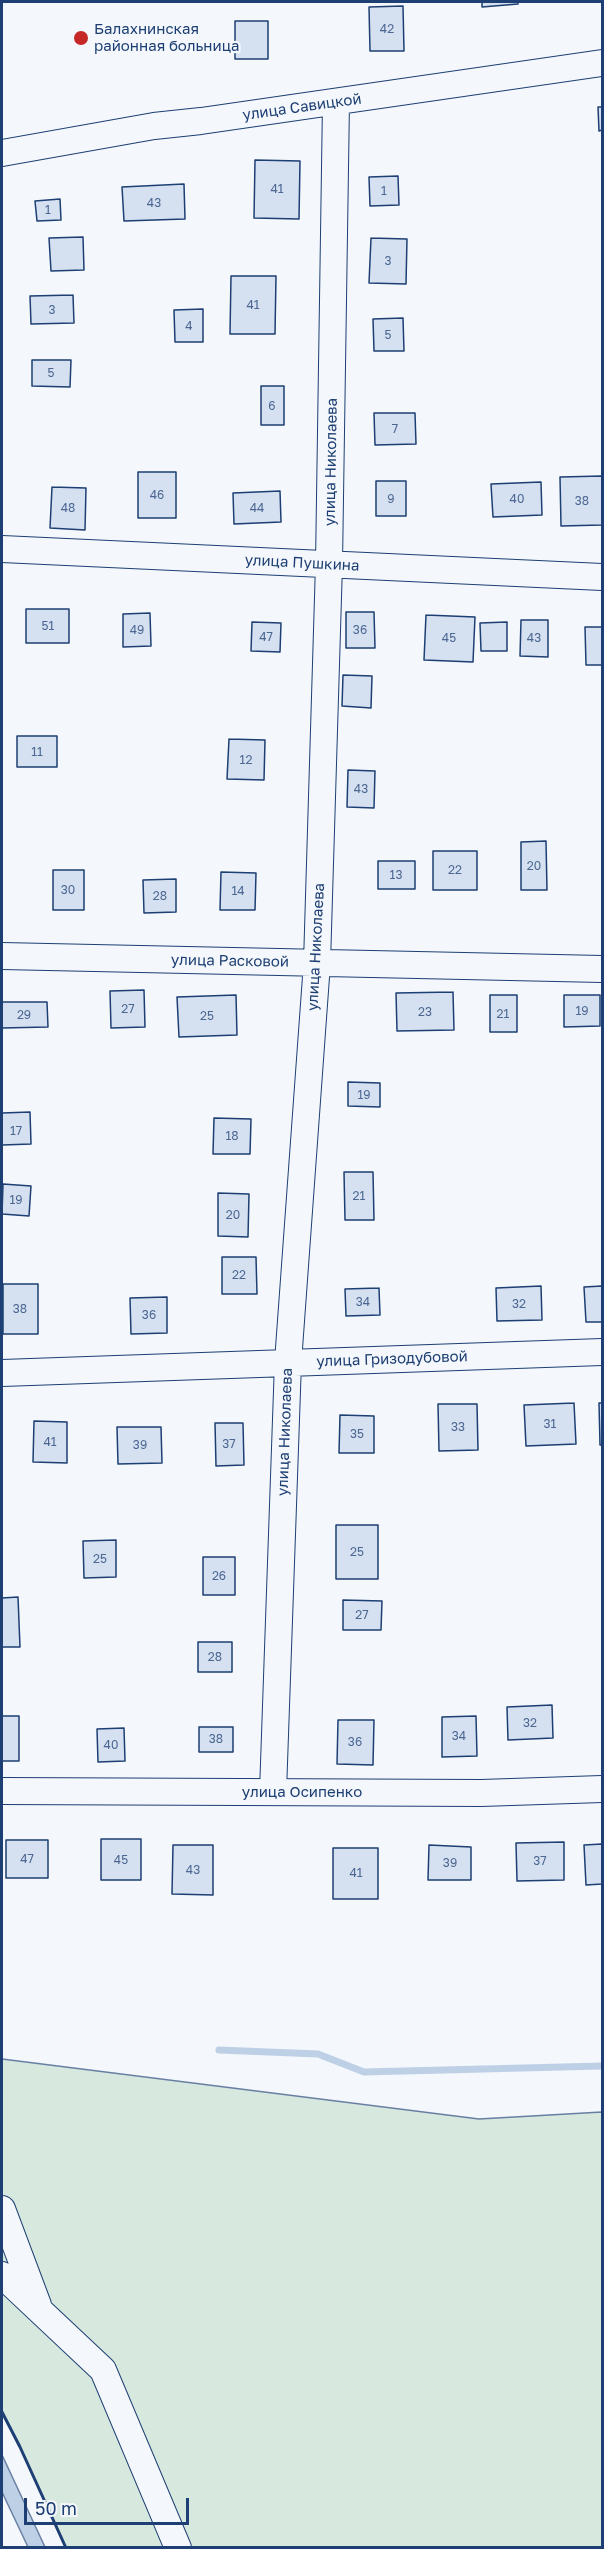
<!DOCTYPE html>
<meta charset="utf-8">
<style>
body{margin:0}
#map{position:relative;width:604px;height:2549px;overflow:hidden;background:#f4f7fb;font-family:"Golos Text",sans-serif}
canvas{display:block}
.frame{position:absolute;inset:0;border:3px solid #1d3f73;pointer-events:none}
.scale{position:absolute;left:24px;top:2498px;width:165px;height:27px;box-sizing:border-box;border:3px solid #1d3f73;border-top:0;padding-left:8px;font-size:18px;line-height:21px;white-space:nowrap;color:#1d3f73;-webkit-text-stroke:4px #f4f7fb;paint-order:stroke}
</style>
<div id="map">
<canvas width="604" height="2549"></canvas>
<div class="frame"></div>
<div class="scale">50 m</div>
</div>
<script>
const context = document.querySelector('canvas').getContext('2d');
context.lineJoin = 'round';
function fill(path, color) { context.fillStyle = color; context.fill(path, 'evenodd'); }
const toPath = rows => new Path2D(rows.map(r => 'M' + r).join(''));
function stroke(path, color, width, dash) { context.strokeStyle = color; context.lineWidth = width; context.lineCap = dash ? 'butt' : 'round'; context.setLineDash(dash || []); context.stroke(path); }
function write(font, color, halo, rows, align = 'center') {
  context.font = font + ' "Golos Text",sans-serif'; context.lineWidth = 4.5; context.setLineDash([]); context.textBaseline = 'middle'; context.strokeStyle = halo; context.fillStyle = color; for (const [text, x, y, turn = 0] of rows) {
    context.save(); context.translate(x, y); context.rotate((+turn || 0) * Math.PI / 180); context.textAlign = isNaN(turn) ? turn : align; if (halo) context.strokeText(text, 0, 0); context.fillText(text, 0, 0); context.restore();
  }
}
const green = toPath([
 [2,2059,479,2119,602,2112,602,2547,66,2547,20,2447,2,2412,2,2059]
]);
fill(green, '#d7e8df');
stroke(green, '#687fa3', 1.5);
const water = toPath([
 [2,2455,3,2457,45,2547,28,2547,2,2492,2,2455]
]);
fill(water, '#bed0e5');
stroke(water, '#687fa3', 1.5);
stroke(toPath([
 [219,2050,318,2054,364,2072,602,2066]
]), '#bed0e5', 7);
const building = toPath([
 [482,2,518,2,518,4,482,7,482,2],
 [403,6,404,51,370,51,369,7,403,6],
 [235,21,268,21,268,59,235,59,235,21],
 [598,107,602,107,602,130,599,131,598,107],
 [255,160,300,161,299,219,254,218,255,160],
 [398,176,399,205,370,206,369,177,398,176],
 [184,184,185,219,124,221,122,187,184,184],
 [60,199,61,220,37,221,35,201,60,199],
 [83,237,84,270,51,271,49,238,83,237],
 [371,238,407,239,406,284,369,283,371,238],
 [231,276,276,276,275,334,230,334,231,276],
 [73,295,74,323,31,324,30,296,73,295],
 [203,309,203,342,175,342,174,310,203,309],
 [403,318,404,351,374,351,373,319,403,318],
 [32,360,71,360,70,387,32,386,32,360],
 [261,386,284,386,284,425,261,425,261,386],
 [374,413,415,413,416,444,375,445,374,413],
 [138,472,176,472,176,518,138,518,138,472],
 [602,476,602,525,561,526,560,477,602,476],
 [376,481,406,481,406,516,376,516,376,481],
 [541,482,542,515,493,517,491,484,541,482],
 [52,487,86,488,85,530,50,528,52,487],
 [280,491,281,522,234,524,233,493,280,491],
 [26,609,69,609,69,643,26,643,26,609],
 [346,612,374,612,375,648,346,648,346,612],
 [150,613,151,646,123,647,123,614,150,613],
 [426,615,475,617,473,662,424,660,426,615],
 [521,620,548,620,548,657,520,656,521,620],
 [252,622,281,623,280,652,251,651,252,622],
 [507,622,507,651,481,651,480,623,507,622],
 [585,627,602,627,602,665,586,665,585,627],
 [343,675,372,676,371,708,342,706,343,675],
 [17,736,57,736,57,767,17,767,17,736],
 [229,739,265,740,264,780,227,779,229,739],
 [348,770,375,771,374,808,347,807,348,770],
 [546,841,547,890,521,890,521,842,546,841],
 [433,851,477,851,477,890,433,890,433,851],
 [378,861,415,861,415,889,378,889,378,861],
 [53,870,84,870,84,910,53,910,53,870],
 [221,872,256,873,255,910,220,910,221,872],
 [176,879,176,912,144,913,143,880,176,879],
 [144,990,145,1027,111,1028,110,991,144,990],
 [453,992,454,1030,397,1031,396,993,453,992],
 [236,995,237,1035,179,1037,177,997,236,995],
 [490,995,517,995,517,1032,490,1032,490,995],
 [564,995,600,995,600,1026,564,1027,564,995],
 [2,1002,47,1002,48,1027,2,1028,2,1002],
 [348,1082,380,1083,380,1107,348,1106,348,1082],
 [30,1112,31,1144,2,1145,2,1113,30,1112],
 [214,1118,251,1119,250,1154,213,1154,214,1118],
 [344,1172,373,1172,374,1220,345,1220,344,1172],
 [3,1184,31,1186,29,1216,2,1214,3,1184],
 [218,1193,249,1194,248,1237,218,1236,218,1193],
 [222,1257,256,1257,257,1294,222,1294,222,1257],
 [3,1284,38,1284,38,1334,3,1334,3,1284],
 [541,1286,542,1320,497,1321,496,1288,541,1286],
 [602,1286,602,1322,586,1322,584,1287,602,1286],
 [379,1288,380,1315,346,1316,345,1289,379,1288],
 [167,1297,167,1333,131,1334,130,1298,167,1297],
 [574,1403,576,1444,526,1446,524,1405,574,1403],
 [599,1403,602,1403,602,1445,600,1445,599,1403],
 [438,1404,477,1404,478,1450,439,1451,438,1404],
 [340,1415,374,1416,374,1453,339,1453,340,1415],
 [34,1421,67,1422,67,1463,33,1462,34,1421],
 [215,1423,243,1423,244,1465,216,1466,215,1423],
 [117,1427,161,1427,162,1463,118,1464,117,1427],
 [336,1525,378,1525,378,1579,336,1579,336,1525],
 [116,1540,116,1577,84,1578,83,1541,116,1540],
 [203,1557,235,1557,235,1595,203,1595,203,1557],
 [18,1597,20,1647,2,1647,2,1598,18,1597],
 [343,1600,382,1601,381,1630,343,1630,343,1600],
 [198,1642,232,1642,232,1672,198,1672,198,1642],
 [552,1705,553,1738,508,1740,507,1707,552,1705],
 [2,1716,19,1716,19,1761,2,1761,2,1716],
 [476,1716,477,1756,442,1757,442,1717,476,1716],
 [338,1720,374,1720,373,1765,337,1764,338,1720],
 [199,1727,233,1727,233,1752,199,1752,199,1727],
 [124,1728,125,1761,98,1762,97,1729,124,1728],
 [101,1839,141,1839,141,1880,101,1880,101,1839],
 [6,1840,48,1840,48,1878,6,1878,6,1840],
 [564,1842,564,1880,517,1881,516,1843,564,1842],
 [602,1844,602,1884,586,1885,584,1845,602,1844],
 [173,1845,213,1845,213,1895,172,1894,173,1845],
 [429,1845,471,1847,471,1880,428,1880,429,1845],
 [333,1848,378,1848,378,1899,333,1899,333,1848]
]);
fill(building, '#d5e0f0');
stroke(building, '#1d3f73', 1.5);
const minor = toPath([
 [2,153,154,126,201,121,602,63],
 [2,549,602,577],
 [2,956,602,969],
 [2,1373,602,1352],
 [2,1791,481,1793,602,1789],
 [273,1792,288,1362,317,963,329,564,336,102],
 [2,2209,38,2305],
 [2,2275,103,2370,178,2548]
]);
stroke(minor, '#1d3f73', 28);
stroke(minor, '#f4f7fb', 26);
stroke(toPath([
 [2,2412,20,2447,66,2548]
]), '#1d3f73', 3);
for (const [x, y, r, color] of [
 [81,38,8,"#c62828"]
]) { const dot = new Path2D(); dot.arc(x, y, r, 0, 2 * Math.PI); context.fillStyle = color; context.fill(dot); stroke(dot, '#f4f7fb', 2); }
write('12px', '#4b6792', null, [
 ["42",387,29],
 ["41",277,189],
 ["1",384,191],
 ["43",154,203],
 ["1",48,210],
 ["3",388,261],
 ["41",253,305],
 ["3",52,310],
 ["4",189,326],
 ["5",388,335],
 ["5",51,373],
 ["6",272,406],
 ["7",395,429],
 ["46",157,495],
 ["9",391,499],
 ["40",517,499],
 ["38",582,501],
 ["48",68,508],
 ["44",257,508],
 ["51",48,626],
 ["49",137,630],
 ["36",360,630],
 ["47",266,637],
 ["45",449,638],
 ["43",534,638],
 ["11",37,752],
 ["12",246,760],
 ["43",361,789],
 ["20",534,866],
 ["22",455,870],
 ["13",396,875],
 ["30",68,890],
 ["14",238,891],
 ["28",160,896],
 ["27",128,1009],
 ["19",582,1011],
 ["23",425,1012],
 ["21",503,1014],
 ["29",24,1015],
 ["25",207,1016],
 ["19",364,1095],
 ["17",16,1131],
 ["18",232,1136],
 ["21",359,1196],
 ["19",16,1200],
 ["20",233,1215],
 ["22",239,1275],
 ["34",363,1302],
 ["32",519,1304],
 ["38",20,1309],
 ["36",149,1315],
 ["31",550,1424],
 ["33",458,1427],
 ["35",357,1434],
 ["41",50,1442],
 ["37",229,1444],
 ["39",140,1445],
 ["25",357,1552],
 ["25",100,1559],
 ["26",219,1576],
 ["27",362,1615],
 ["28",215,1657],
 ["32",530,1723],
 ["34",459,1736],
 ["38",216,1739],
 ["36",355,1742],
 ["40",111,1745],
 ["47",27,1859],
 ["45",121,1860],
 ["37",540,1861],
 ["39",450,1863],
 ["43",193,1870],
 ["41",356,1873]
]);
write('15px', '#1d3f73', '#f4f7fb', [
 ["Балахнинская",94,29],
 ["районная больница",94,46]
], 'left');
write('15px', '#1d3f73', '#f4f7fb', [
 ["улица Савицкой",302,107,-8],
 ["улица Николаева",331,462,-89],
 ["улица Пушкина",302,563,3],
 ["улица Николаева",316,947,-87],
 ["улица Расковой",230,961,1],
 ["улица Гризодубовой",392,1359,-2],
 ["улица Николаева",285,1432,-88],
 ["улица Осипенко",302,1792]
]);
</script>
